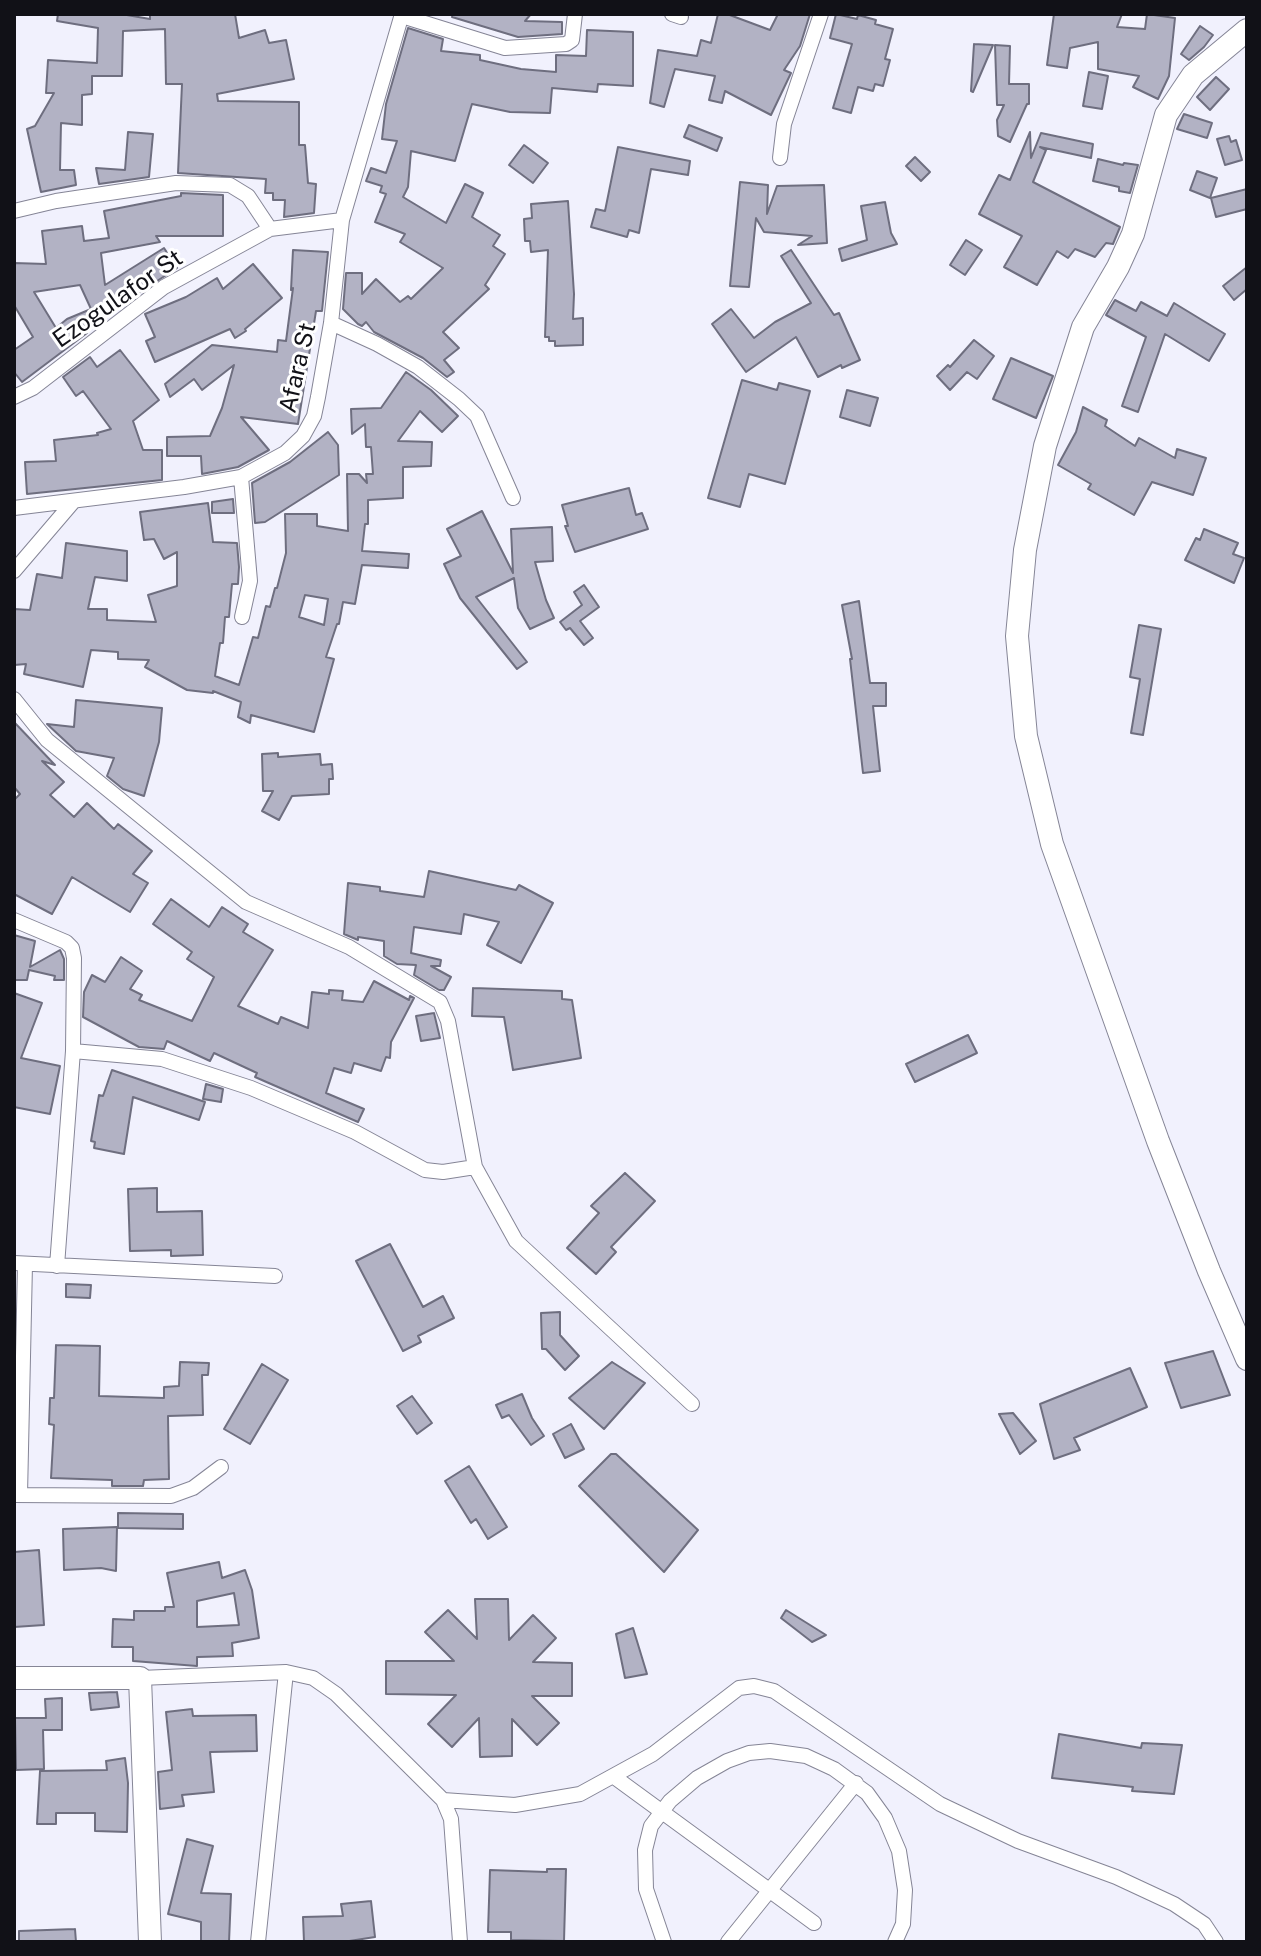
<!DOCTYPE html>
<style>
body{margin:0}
#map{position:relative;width:1261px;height:1956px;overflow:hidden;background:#f1f1fd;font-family:"Public Sans",sans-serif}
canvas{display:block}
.frame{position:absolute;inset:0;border:16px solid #111117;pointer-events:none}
</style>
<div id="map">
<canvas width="1261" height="1956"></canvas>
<div class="frame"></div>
</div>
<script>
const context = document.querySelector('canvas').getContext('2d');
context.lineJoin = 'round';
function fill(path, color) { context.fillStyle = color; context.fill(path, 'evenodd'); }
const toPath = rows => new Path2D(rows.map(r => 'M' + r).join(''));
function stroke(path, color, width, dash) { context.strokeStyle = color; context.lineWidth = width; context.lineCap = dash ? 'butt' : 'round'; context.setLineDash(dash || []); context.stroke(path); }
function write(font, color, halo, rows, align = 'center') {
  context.font = font + ' "Public Sans",sans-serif'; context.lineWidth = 6; context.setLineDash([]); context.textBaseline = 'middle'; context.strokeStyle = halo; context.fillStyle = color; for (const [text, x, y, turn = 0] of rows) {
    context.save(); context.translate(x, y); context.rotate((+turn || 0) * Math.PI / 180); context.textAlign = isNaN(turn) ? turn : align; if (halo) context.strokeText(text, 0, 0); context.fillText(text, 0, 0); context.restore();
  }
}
const building = toPath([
 [58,14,121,14,150,19,150,14,235,14,239,38,265,30,269,43,286,40,294,79,217,94,218,101,299,102,299,145,305,145,308,183,316,184,314,213,284,217,285,200,273,200,273,193,265,193,266,179,178,173,182,84,166,84,165,29,123,31,122,76,92,76,92,94,82,95,82,125,61,123,60,170,74,170,76,185,41,192,27,129,35,126,54,93,46,93,48,60,97,63,98,28,57,21,58,14],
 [453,14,531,14,525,21,562,22,562,34,518,37,452,17,453,14],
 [718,14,727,14,770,30,778,14,810,14,800,46,784,70,791,73,771,115,725,91,722,103,709,100,715,76,675,69,664,107,650,103,658,50,697,56,701,40,711,43,718,14],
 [836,14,857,19,858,15,876,20,875,24,893,29,885,59,890,60,883,86,875,84,873,91,858,87,851,113,833,108,852,44,830,38,836,14],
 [1054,14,1122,14,1117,27,1145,29,1147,14,1175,18,1169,76,1158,99,1133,87,1139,76,1098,69,1098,42,1070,48,1067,68,1047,65,1054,14],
 [1200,26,1213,35,1204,47,1189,60,1181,54,1200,26],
 [408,28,443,39,441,51,480,55,480,60,521,69,556,72,556,55,586,56,587,30,633,32,633,86,598,84,597,92,552,88,550,113,510,112,472,104,455,161,411,151,408,187,403,197,446,223,465,184,483,193,472,217,500,235,493,246,505,254,485,285,489,289,443,332,459,348,444,360,454,372,447,377,423,358,374,332,366,322,362,326,358,324,343,309,346,273,362,273,362,294,376,279,400,302,408,296,411,299,443,268,400,242,405,234,375,222,386,194,380,192,382,186,366,181,371,168,386,173,397,141,382,139,386,104,408,28],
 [974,44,993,45,973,92,971,91,974,44],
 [995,45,1010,46,1009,84,1029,84,1029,104,1027,104,1010,142,998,136,997,120,1004,105,997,105,995,45],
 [1089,72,1108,76,1102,109,1083,106,1089,72],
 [1216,77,1229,89,1210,110,1197,97,1216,77],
 [1184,114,1212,123,1207,138,1177,129,1184,114],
 [689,125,722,138,717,151,684,137,689,125],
 [128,132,153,134,149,177,99,184,96,168,125,170,128,132],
 [1030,132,1031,158,1041,133,1093,144,1091,158,1040,147,1046,150,1033,182,1120,227,1113,244,1106,243,1095,257,1075,249,1068,258,1057,251,1037,285,1004,267,1022,236,979,214,999,175,1010,180,1030,132],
 [1229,136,1231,142,1236,140,1242,160,1225,165,1217,139,1229,136],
 [524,145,548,163,533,183,509,165,524,145],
 [618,147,690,161,688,175,651,169,639,233,629,230,627,237,591,227,596,209,605,211,618,147],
 [915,157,930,172,921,181,906,166,915,157],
 [1098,159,1123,165,1124,163,1138,165,1130,193,1119,191,1119,187,1093,181,1098,159],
 [1197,171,1217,178,1210,198,1190,190,1197,171],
 [740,182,768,185,767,214,777,186,824,185,827,243,798,245,812,236,764,232,756,218,749,287,730,286,740,182],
 [1247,189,1247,209,1216,217,1211,198,1247,189],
 [181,193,223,195,223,236,156,236,160,242,101,253,105,285,164,248,177,268,85,328,87,333,22,382,14,372,14,350,33,337,14,305,14,263,46,264,42,231,82,226,84,241,109,238,104,211,181,196,181,193],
 [80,285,91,309,67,319,56,328,34,292,80,285],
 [568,201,574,294,573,319,583,318,583,345,555,346,555,341,549,341,549,337,545,337,548,250,531,252,530,241,525,241,524,219,532,218,531,204,568,201],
 [885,202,891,233,897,244,842,261,839,249,867,240,861,206,885,202],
 [966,240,982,250,965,275,950,265,966,240],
 [293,250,328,252,322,311,316,311,298,424,241,417,269,450,238,467,202,474,201,456,167,456,167,437,210,436,222,408,234,365,202,390,194,379,170,397,165,384,212,345,277,352,278,340,286,341,293,288,291,290,293,250],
 [791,250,834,315,839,313,860,360,842,368,841,365,818,377,796,337,746,372,712,324,731,309,754,338,775,322,811,303,781,256,791,250],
 [253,264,282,298,245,329,246,331,235,338,230,329,155,362,146,341,155,337,145,314,186,297,217,278,223,289,253,264],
 [1247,267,1247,289,1234,300,1223,286,1247,267],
 [1115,300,1136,311,1141,302,1167,316,1174,303,1225,334,1209,361,1165,334,1138,412,1122,406,1146,337,1106,315,1115,300],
 [974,340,994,356,977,379,967,372,950,390,937,376,948,365,950,367,974,340],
 [120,350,159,400,133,421,143,450,162,450,162,480,27,494,25,462,56,461,54,440,98,435,97,433,111,429,83,391,76,396,63,377,90,357,97,367,120,350],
 [1011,358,1053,376,1036,418,993,399,1011,358],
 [406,372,431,390,458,416,442,432,420,411,398,441,432,442,431,466,403,467,403,498,368,500,368,524,365,524,362,551,409,554,408,568,362,565,355,604,343,602,339,624,337,624,326,657,334,659,314,732,251,715,250,723,238,717,241,702,213,691,213,693,187,690,145,667,149,660,118,659,118,652,91,650,83,687,24,674,26,664,14,665,14,609,30,610,37,574,62,578,66,543,127,551,127,581,95,577,88,609,107,609,107,620,156,622,148,595,177,586,177,552,164,559,154,539,144,540,140,512,208,503,213,542,237,543,239,567,238,584,232,584,229,617,225,617,223,643,220,643,215,676,239,685,253,637,258,638,266,606,270,607,275,588,277,588,286,553,285,514,317,514,317,526,348,531,347,474,359,474,367,483,366,474,373,474,371,447,366,447,365,424,352,434,351,409,381,408,406,372],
 [305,595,328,599,324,625,299,617,305,595],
 [742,380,777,390,779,383,810,391,785,484,749,474,740,507,708,498,742,380],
 [847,390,878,398,870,426,840,417,847,390],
 [1083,407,1107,420,1105,426,1135,446,1139,438,1175,458,1177,449,1206,458,1193,495,1152,482,1134,515,1088,489,1091,484,1058,465,1076,432,1083,407],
 [328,432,338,445,339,475,265,522,255,523,252,483,290,462,328,432],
 [629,488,636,515,642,513,648,529,575,552,565,526,568,526,562,505,629,488],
 [233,499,234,513,212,513,212,502,233,499],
 [482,511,513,573,511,529,552,527,553,561,535,562,546,600,554,618,530,629,518,608,514,578,476,597,527,662,517,669,460,598,444,564,461,556,447,529,482,511],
 [1204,529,1238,543,1233,554,1244,558,1234,583,1185,560,1196,538,1200,540,1204,529],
 [584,585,599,607,580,621,593,638,584,645,570,628,566,630,560,622,582,605,574,592,584,585],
 [859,601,870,683,886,683,886,706,873,706,880,771,863,773,850,659,852,659,842,605,859,601],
 [1139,625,1161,629,1143,735,1131,733,1140,679,1130,677,1139,625],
 [76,700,162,708,159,742,144,796,123,789,107,776,114,758,76,751,47,724,74,727,76,700],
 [14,722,55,765,42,761,64,782,50,795,74,817,87,803,114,829,118,824,152,851,133,874,148,883,130,912,72,877,52,914,14,894,14,800,20,794,14,787,14,722],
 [278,753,278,757,320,754,321,765,332,764,333,779,329,779,329,794,292,796,279,820,262,811,273,791,263,791,262,754,278,753],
 [429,871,516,890,519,885,553,903,521,963,487,945,499,922,464,914,461,934,414,927,411,953,441,960,440,966,431,966,451,977,444,990,439,990,414,975,416,965,397,964,384,956,384,941,358,937,358,940,344,934,348,883,380,887,380,891,424,897,429,871],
 [171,899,209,927,222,907,248,924,243,932,273,950,238,1006,278,1024,281,1017,308,1028,312,992,329,994,329,990,343,991,342,1000,363,1002,374,981,409,1000,410,996,414,998,391,1042,390,1058,386,1057,381,1071,354,1063,351,1073,334,1068,326,1093,364,1109,358,1122,255,1077,257,1073,214,1053,210,1061,167,1041,164,1049,139,1047,83,1017,84,992,92,975,105,982,121,957,142,971,130,989,142,995,139,1000,192,1021,214,977,187,959,192,952,153,924,171,899],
 [14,935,35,941,30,967,60,950,64,959,64,980,54,980,55,976,29,970,27,980,14,980,14,935],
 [473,988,562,991,562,999,572,1000,581,1058,513,1070,504,1017,472,1016,473,988],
 [14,993,42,1003,21,1058,60,1066,50,1114,14,1107,14,993],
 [434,1013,440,1038,421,1041,416,1016,434,1013],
 [968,1035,977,1053,915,1082,906,1064,968,1035],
 [112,1070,205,1102,199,1120,133,1097,124,1154,94,1148,95,1142,91,1141,99,1095,103,1096,112,1070],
 [206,1084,223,1089,221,1102,203,1099,206,1084],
 [625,1173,655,1201,611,1247,616,1252,596,1274,567,1248,599,1213,591,1206,625,1173],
 [157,1188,157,1212,202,1211,203,1255,171,1256,171,1250,130,1251,128,1189,157,1188],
 [390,1244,423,1307,443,1296,454,1318,418,1336,421,1342,403,1351,356,1261,390,1244],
 [66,1284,91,1285,90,1298,66,1297,66,1284],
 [560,1312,560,1335,579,1356,565,1370,546,1349,542,1349,541,1313,560,1312],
 [56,1345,100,1346,99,1396,164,1398,164,1387,179,1386,180,1362,209,1363,208,1375,202,1375,203,1415,168,1416,169,1479,144,1480,143,1486,112,1486,112,1480,51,1478,54,1425,49,1424,50,1398,54,1398,56,1345],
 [1213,1351,1230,1395,1181,1408,1165,1363,1213,1351],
 [612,1362,645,1383,604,1429,569,1398,612,1362],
 [262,1364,288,1380,250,1444,224,1429,262,1364],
 [1130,1368,1147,1407,1074,1438,1080,1450,1054,1459,1040,1404,1130,1368],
 [522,1394,532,1418,544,1436,531,1445,509,1415,502,1418,496,1405,522,1394],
 [412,1396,432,1423,417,1434,397,1406,412,1396],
 [1013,1413,1036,1441,1020,1454,999,1414,1013,1413],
 [571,1424,584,1449,565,1458,553,1434,571,1424],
 [611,1454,616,1454,698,1530,664,1572,579,1486,611,1454],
 [469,1466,507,1527,488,1539,476,1519,471,1523,445,1481,469,1466],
 [118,1513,183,1514,183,1529,118,1528,118,1513],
 [117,1527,116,1571,101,1568,64,1570,63,1529,117,1527],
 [39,1550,44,1625,14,1627,14,1552,39,1550],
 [219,1562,222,1578,245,1570,252,1590,259,1638,232,1643,233,1656,197,1657,197,1666,133,1661,133,1647,112,1647,113,1619,134,1620,134,1611,165,1611,165,1607,174,1607,167,1573,219,1562],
 [234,1593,239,1625,197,1627,197,1601,234,1593],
 [475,1599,508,1599,509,1640,533,1615,556,1638,533,1662,572,1663,572,1696,532,1696,559,1723,537,1745,512,1719,512,1756,480,1757,479,1718,452,1747,428,1724,456,1695,386,1694,386,1661,454,1661,425,1632,448,1610,477,1639,475,1599],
 [786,1610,826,1635,812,1642,781,1618,786,1610],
 [633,1628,647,1674,625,1678,616,1634,633,1628],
 [117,1692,119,1707,91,1710,89,1693,117,1692],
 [62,1698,62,1730,43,1730,44,1769,16,1770,15,1718,46,1718,45,1699,62,1698],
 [192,1709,193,1716,256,1715,257,1751,210,1752,214,1792,182,1795,184,1806,160,1809,158,1772,172,1770,166,1712,192,1709],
 [1059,1734,1141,1748,1142,1743,1182,1745,1174,1794,1132,1791,1133,1787,1052,1778,1059,1734],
 [125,1758,128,1783,127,1832,95,1831,95,1813,56,1813,56,1824,37,1824,40,1771,107,1770,106,1761,125,1758],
 [187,1839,213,1846,201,1893,231,1894,229,1942,201,1942,201,1922,168,1914,187,1839],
 [547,1869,566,1869,564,1941,511,1940,511,1932,488,1932,490,1870,547,1872,547,1869],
 [371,1901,375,1937,343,1942,304,1942,303,1917,343,1916,341,1904,371,1901],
 [75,1929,76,1942,19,1942,19,1931,75,1929]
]);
fill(building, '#b2b2c4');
stroke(building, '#6e6e7f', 2);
const street = toPath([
 [672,14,681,17],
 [402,16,505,48,566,44,572,40,575,14],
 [780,158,784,124,821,14],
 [14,211,56,201,176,183,230,185,248,196,270,229],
 [331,323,377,344,418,367,459,399,477,416,513,498],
 [14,397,33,388,164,287,270,229,342,220],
 [241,477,250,581,242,617],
 [14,508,184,487,241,477,285,453,303,436,314,416,318,397,331,323,342,220,402,14],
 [14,571,73,502],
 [14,699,47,740,246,902,349,947,440,1002,448,1021,475,1167,516,1241,692,1404],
 [14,920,66,942,72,948,74,958,73,1051,57,1266],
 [73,1051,162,1059,251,1088,355,1132,425,1170,443,1172,475,1167],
 [14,1263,275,1276],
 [14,1495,171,1496,193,1488,221,1467],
 [20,1495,25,1264],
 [140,1678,286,1672,313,1678,336,1694,443,1800,451,1819,460,1942],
 [613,1776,814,1923],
 [443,1800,515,1805,580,1794,653,1754,739,1688,754,1686,774,1691,940,1804,1018,1841,1116,1877,1174,1904,1204,1924,1216,1942],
 [258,1942,286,1672],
 [664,1942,646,1889,645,1850,651,1826,670,1801,697,1778,727,1761,749,1753,770,1751,806,1756,834,1769,867,1793,885,1818,899,1851,905,1890,903,1924,895,1942],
 [728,1942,856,1783]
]);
const secondary = toPath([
 [1247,30,1193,75,1166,115,1133,234,1118,267,1083,327,1045,446,1025,550,1017,636,1026,736,1052,844,1158,1141,1209,1271,1247,1359],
 [14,1678,140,1678,150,1942]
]);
stroke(street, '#858596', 16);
stroke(secondary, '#858596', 24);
stroke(street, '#fff', 14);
stroke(secondary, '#fff', 22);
write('24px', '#111117', '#fff', [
 ["Ezogulafor St",118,299,-35],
 ["Afara St",298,368,-77]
]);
</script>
